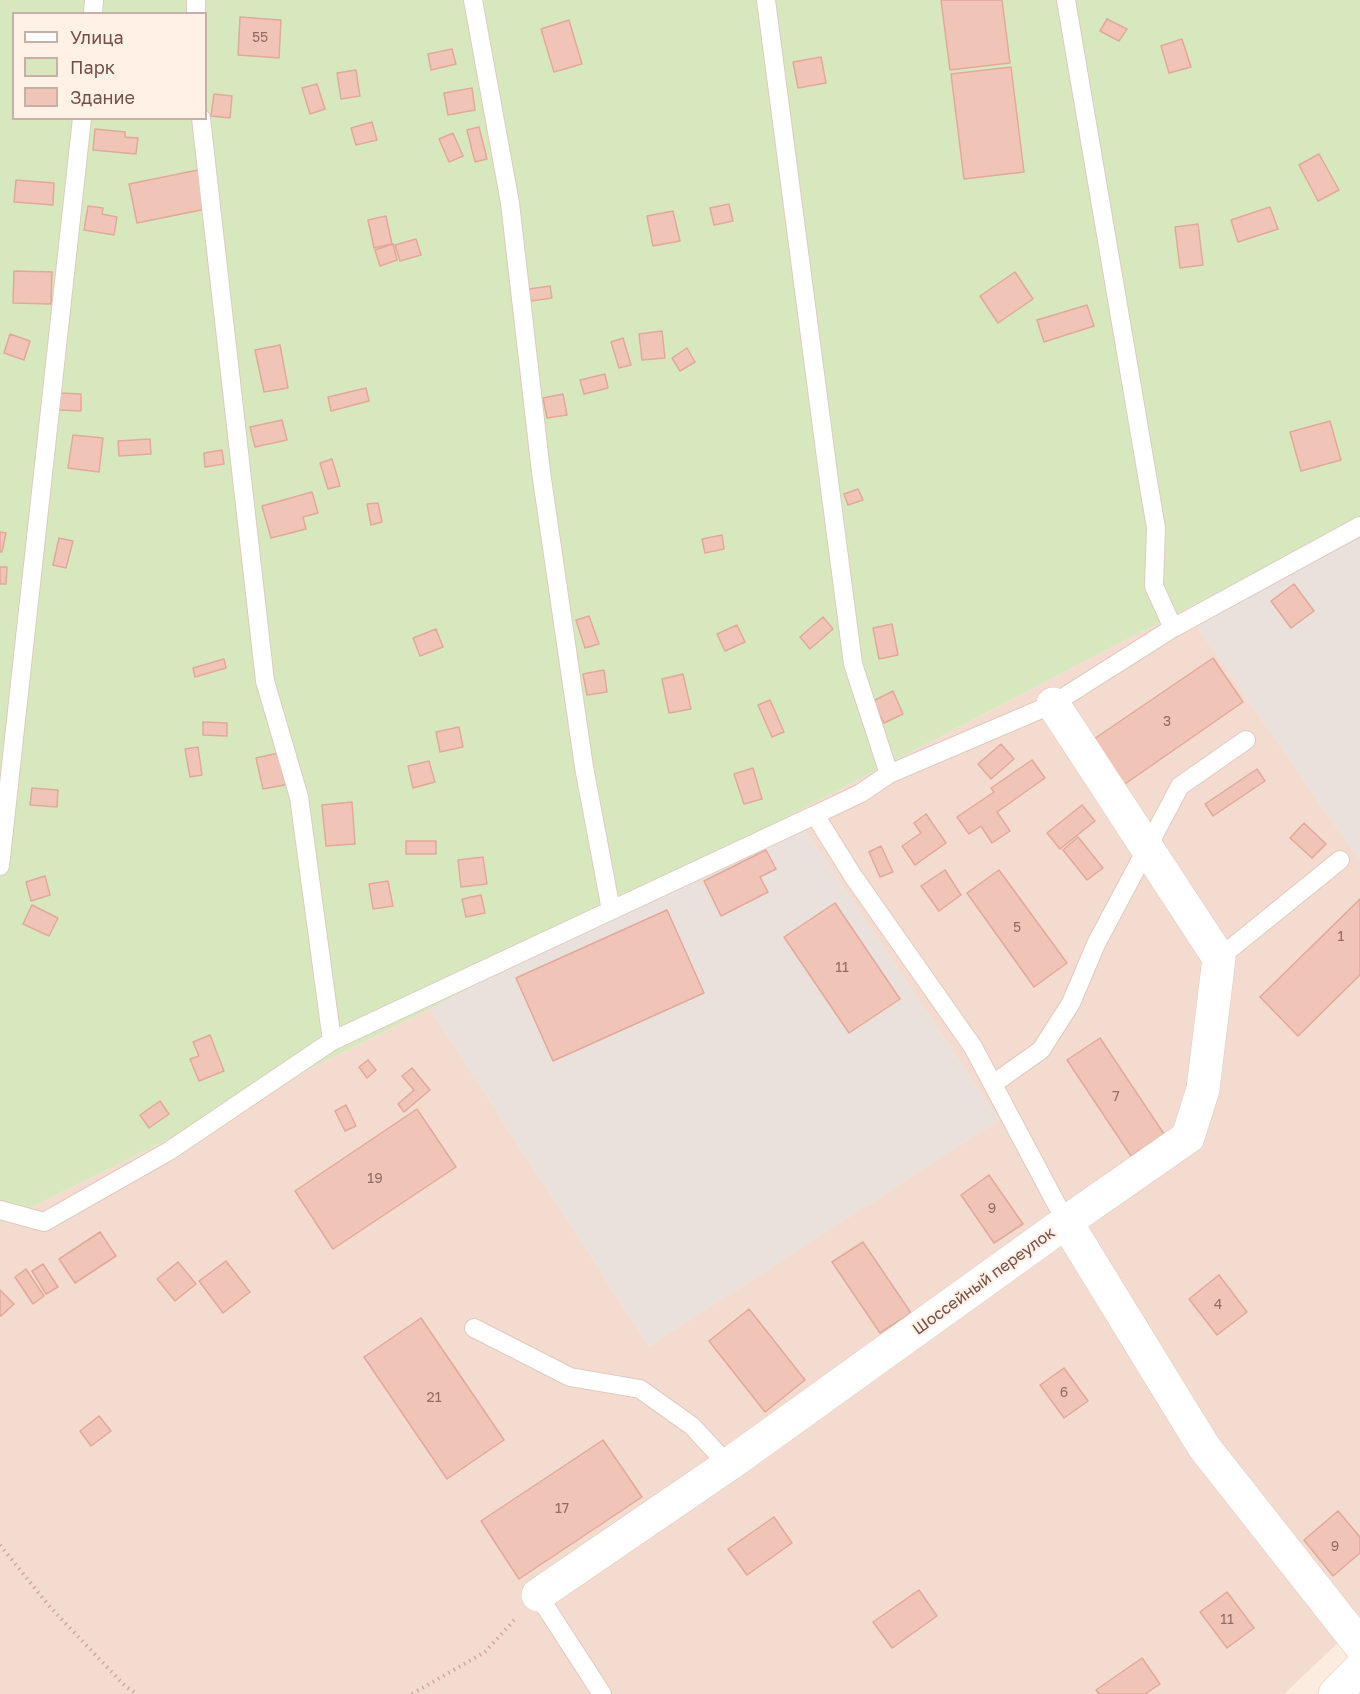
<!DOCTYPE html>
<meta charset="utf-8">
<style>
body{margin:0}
#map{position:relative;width:1360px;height:1694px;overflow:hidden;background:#fcece0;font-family:"Golos Text",sans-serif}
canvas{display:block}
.legend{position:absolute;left:12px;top:12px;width:195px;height:108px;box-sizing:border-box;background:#fff1e6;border:2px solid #c7b0a7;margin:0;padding:8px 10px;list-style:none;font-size:18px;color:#724f48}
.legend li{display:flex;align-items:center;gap:12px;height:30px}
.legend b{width:30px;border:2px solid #c7b0a7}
</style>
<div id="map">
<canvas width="1360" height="1694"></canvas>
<ul class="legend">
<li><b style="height:8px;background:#fff"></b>Улица</li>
<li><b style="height:16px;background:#d7e8bf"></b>Парк</li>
<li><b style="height:16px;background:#f0c5b8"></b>Здание</li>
</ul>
</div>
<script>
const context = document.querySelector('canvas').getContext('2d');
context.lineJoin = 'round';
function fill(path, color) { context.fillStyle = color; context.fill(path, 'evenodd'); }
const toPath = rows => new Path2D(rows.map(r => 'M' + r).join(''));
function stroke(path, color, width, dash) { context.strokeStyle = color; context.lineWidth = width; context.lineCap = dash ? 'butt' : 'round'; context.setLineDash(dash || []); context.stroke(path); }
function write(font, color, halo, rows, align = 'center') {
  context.font = font + ' "Golos Text",sans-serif'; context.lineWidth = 4.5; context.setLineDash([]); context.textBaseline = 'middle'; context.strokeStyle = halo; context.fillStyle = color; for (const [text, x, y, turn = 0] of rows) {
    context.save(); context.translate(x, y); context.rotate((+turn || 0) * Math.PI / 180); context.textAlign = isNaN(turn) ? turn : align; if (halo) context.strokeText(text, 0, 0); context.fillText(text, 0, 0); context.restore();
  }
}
fill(toPath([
 [1185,609,1360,861,1360,1622,1284,1694,0,1694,0,1223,430,1009,649,1346,999,1120,794,813]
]), '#f3dccf');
fill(toPath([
 [1360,524,1360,861,1185,609],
 [794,813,999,1120,649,1346,430,1009]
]), '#eae0dc');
fill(toPath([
 [0,0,1360,0,1360,524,1185,609,794,813,430,1009,0,1223],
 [14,14,206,14,206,118,14,118]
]), '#d7e8bf');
const building = toPath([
 [941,0,1002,0,1010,63,950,70,941,0],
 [240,17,281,20,279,58,238,55,240,17],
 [1107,19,1127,29,1119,41,1100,31,1107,19],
 [569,20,582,64,554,72,541,29,569,20],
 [1182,39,1191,67,1169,73,1161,46,1182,39],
 [452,49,456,64,431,70,428,54,452,49],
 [821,57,826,83,798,88,793,62,821,57],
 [1011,67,1024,172,964,179,951,74,1011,67],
 [356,70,360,96,341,99,337,73,356,70],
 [317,84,325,109,310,114,302,88,317,84],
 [472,88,475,110,448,115,444,93,472,88],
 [214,94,232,96,230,118,211,116,214,94],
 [372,122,377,140,356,145,351,128,372,122],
 [479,127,487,159,475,162,467,130,479,127],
 [95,129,125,132,125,137,138,138,136,154,93,150,95,129],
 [453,133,463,156,449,162,439,139,453,133],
 [1319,154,1339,190,1318,201,1299,165,1319,154],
 [198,170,206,209,137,223,129,184,198,170],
 [16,180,54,183,53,205,14,202,16,180],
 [729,204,733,221,714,225,710,208,729,204],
 [88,206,103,208,102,214,117,217,114,235,84,230,88,206],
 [1270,207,1278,229,1238,242,1231,220,1270,207],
 [673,211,680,241,653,246,647,216,673,211],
 [386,216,392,244,374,248,368,220,386,216],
 [1198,224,1203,265,1180,268,1175,227,1198,224],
 [416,239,421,255,400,261,395,245,416,239],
 [393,244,397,260,380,266,375,250,393,244],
 [14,271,52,272,51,304,13,303,14,271],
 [1015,272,1033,299,998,323,980,296,1015,272],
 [550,286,552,298,531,301,529,289,550,286],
 [1087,305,1094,326,1044,342,1037,320,1087,305],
 [662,331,665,358,642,360,639,334,662,331],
 [10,334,30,341,24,360,4,353,10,334],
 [623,338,631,365,619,368,611,342,623,338],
 [280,345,288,388,264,392,255,350,280,345],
 [687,348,695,362,680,371,672,358,687,348],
 [605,374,608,388,584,394,580,380,605,374],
 [366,388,369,401,331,411,328,397,366,388],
 [60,393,81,394,81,411,59,410,60,393],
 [563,394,567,415,547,418,543,398,563,394],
 [282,420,287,440,255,447,250,427,282,420],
 [1330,421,1341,460,1301,471,1290,432,1330,421],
 [73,435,103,438,99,472,68,468,73,435],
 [150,439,151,454,119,456,118,441,150,439],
 [222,450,224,464,205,467,204,453,222,450],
 [332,459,340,486,328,489,320,463,332,459],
 [858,489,863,500,848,505,844,494,858,489],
 [312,492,318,513,303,517,306,529,271,538,262,506,312,492],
 [378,503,382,522,371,525,367,504,378,503],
 [0,532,6,533,2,552,0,552,0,532],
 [722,535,724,549,705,553,702,539,722,535],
 [59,538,73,541,66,568,53,565,59,538],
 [0,567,7,567,6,584,0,584,0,567],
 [1294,584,1314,611,1291,628,1271,601,1294,584],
 [589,616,599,644,585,648,576,620,589,616],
 [823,617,833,629,810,649,800,637,823,617],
 [892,624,898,655,879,659,873,628,892,624],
 [737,625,745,642,725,651,717,634,737,625],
 [436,629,443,647,420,656,413,638,436,629],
 [1213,658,1243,702,1122,786,1091,741,1213,658],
 [224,659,226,668,195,677,193,668,224,659],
 [604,670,607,692,587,695,583,674,604,670],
 [683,674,691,709,669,713,662,679,683,674],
 [893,691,903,714,884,723,873,701,893,691],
 [770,700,784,732,772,737,758,705,770,700],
 [203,722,227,723,227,736,203,735,203,722],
 [459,727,463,747,440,752,436,732,459,727],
 [1001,744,1014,759,991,779,978,764,1001,744],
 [198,747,202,775,190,777,185,749,198,747],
 [283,752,290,784,263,789,256,758,283,752],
 [1032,760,1045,778,997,812,1010,831,992,843,981,826,969,834,957,817,994,792,991,788,1032,760],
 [429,761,435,782,413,788,408,766,429,761],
 [753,768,762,799,744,804,734,774,753,768],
 [1257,769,1265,781,1213,816,1205,804,1257,769],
 [32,788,58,790,57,807,30,805,32,788],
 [352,802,355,844,326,846,322,805,352,802],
 [1082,805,1095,821,1060,849,1047,833,1082,805],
 [926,814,946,843,915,865,902,846,921,833,914,823,926,814],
 [1304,823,1326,844,1312,858,1290,838,1304,823],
 [1078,837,1103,868,1087,880,1063,850,1078,837],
 [406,841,436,841,436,854,406,854,406,841],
 [881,846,893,872,880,877,869,852,881,846],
 [766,850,776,869,760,877,768,892,721,916,704,881,766,850],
 [483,857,487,884,461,887,458,860,483,857],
 [945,870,961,895,939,911,921,886,945,870],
 [999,870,1067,963,1034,987,967,893,999,870],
 [45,876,50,895,31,901,26,882,45,876],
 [388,881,393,906,373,909,369,884,388,881],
 [481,895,485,913,466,917,462,899,481,895],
 [1360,899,1360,975,1298,1036,1260,997,1360,899],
 [835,903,900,999,849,1033,784,937,835,903],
 [32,905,58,918,49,936,23,924,32,905],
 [667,910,704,993,553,1061,516,978,667,910],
 [210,1035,224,1071,199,1081,190,1059,199,1056,193,1042,210,1035],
 [1100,1038,1164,1134,1131,1156,1067,1060,1100,1038],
 [368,1060,376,1070,367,1078,359,1067,368,1060],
 [412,1068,430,1090,404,1112,398,1104,414,1090,402,1076,412,1068],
 [160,1101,169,1114,149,1128,140,1115,160,1101],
 [346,1105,356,1126,345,1131,335,1111,346,1105],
 [417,1109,456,1167,333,1249,295,1191,417,1109],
 [989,1175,1023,1224,994,1243,961,1195,989,1175],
 [100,1232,116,1256,75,1283,59,1259,100,1232],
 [863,1242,911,1313,880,1333,832,1262,863,1242],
 [226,1261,250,1292,223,1313,199,1281,226,1261],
 [178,1262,196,1284,175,1301,157,1279,178,1262],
 [43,1264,58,1287,46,1294,32,1271,43,1264],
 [26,1269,44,1296,33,1304,15,1277,26,1269],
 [1219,1275,1247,1312,1217,1335,1189,1299,1219,1275],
 [0,1290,14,1304,1,1316,0,1316,0,1290],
 [749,1309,805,1380,765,1412,709,1341,749,1309],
 [421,1318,504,1440,447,1479,364,1357,421,1318],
 [1064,1368,1088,1401,1064,1418,1040,1385,1064,1368],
 [99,1416,111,1431,91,1446,80,1431,99,1416],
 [603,1440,642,1497,519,1579,481,1521,603,1440],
 [1338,1511,1360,1537,1360,1553,1333,1576,1304,1540,1338,1511],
 [774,1517,792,1543,747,1575,728,1549,774,1517],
 [919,1590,937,1616,892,1648,873,1622,919,1590],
 [1227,1592,1254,1628,1227,1648,1200,1612,1227,1592],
 [1142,1658,1160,1684,1145,1694,1099,1694,1096,1690,1142,1658]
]);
fill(building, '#f0c5b8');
stroke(building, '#e3a899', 1.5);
const service = toPath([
 [196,0,196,14],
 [473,0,510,203,541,472,584,767,611,910],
 [766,0,853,664,889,774,861,793,815,815],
 [1066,0,1156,528,1154,586,1173,628],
 [93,14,94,0],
 [201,118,265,681,299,797,332,1041],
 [889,774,1053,704,1173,628,1360,526],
 [0,866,82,118],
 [1219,958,1340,860],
 [993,1084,1041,1050,1071,1003,1096,944,1180,786,1246,740],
 [0,1210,44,1222,169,1151,332,1041,815,815,853,876,973,1047,1066,1222],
 [474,1328,570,1377,640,1389,692,1426,728,1465],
 [538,1595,602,1694]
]);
const minor = toPath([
 [1053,704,1219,958,1203,1089,1188,1137,1066,1222],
 [538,1595,728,1465,1066,1222,1204,1447,1360,1645],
 [1335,1694,1360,1669]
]);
stroke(service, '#e1c9bf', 20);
stroke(minor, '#e1c9bf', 34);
stroke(toPath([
 [0,1545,50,1607,125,1686,137,1694],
 [412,1694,485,1652,517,1617]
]), '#d5a89c', 4, [1.5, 4.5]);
stroke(service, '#fff', 18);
stroke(minor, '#fff', 33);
write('14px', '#926c64', null, [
 ["55",260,38],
 ["3",1167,722],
 ["5",1017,928],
 ["1",1341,937],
 ["11",842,968],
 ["7",1116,1097],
 ["19",375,1179],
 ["9",992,1209],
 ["4",1218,1305],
 ["6",1064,1393],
 ["21",434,1398],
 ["17",562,1509],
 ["9",1335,1547],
 ["11",1227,1620]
]);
write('16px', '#724f48', '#fff1e6', [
 ["Шоссейный переулок",984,1281,-36]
]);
</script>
